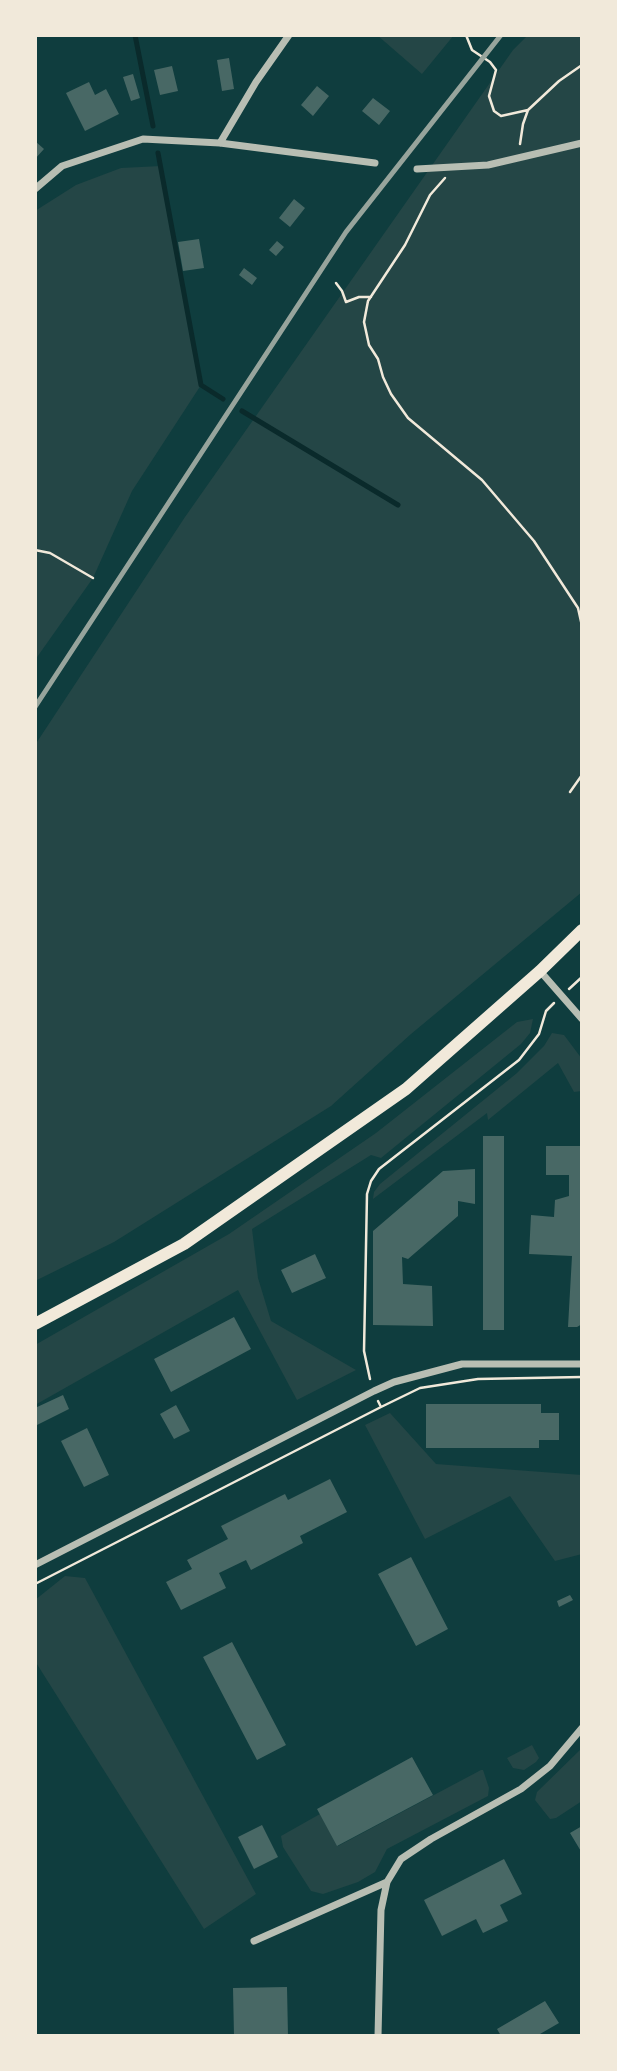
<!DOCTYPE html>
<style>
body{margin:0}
#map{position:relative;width:617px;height:2071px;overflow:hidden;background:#0f3d3e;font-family:"Titillium Web",sans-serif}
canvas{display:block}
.frame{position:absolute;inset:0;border:37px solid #f1e9da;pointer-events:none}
</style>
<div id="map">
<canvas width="617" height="2071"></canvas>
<div class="frame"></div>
</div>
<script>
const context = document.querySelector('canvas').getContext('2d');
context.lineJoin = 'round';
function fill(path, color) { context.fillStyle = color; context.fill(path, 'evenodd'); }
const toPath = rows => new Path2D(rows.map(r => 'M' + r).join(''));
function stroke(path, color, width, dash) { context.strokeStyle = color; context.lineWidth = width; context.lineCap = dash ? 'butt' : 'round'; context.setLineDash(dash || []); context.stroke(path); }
fill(toPath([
 [377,35,454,35,422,74],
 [528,35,582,35,582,892,411,1034,331,1106,114,1242,35,1281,35,745,185,517,513,50],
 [161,166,201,385,132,491,93,578,35,660,35,211,76,185,121,168],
 [533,1019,530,1033,521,1044,381,1158,371,1155,252,1229,258,1278,271,1321,356,1370,297,1400,238,1290,35,1405,35,1345,229,1234,376,1133,517,1022],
 [552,1033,564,1035,582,1059,582,1091,574,1092,558,1063,488,1120,487,1113,373,1199,374,1192,380,1184,517,1073,544,1046],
 [390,1413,436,1464,582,1475,582,1554,555,1561,510,1496,425,1539,365,1425],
 [65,1576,85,1578,256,1894,204,1929,35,1661,35,1600],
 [532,1745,539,1758,536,1762,524,1770,513,1768,507,1758],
 [582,1748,582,1801,556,1818,550,1819,535,1800,537,1792],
 [481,1770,483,1770,489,1788,488,1796,387,1849,375,1872,358,1882,323,1894,311,1891,283,1847,281,1836,320,1814,338,1846]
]), '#244646');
stroke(toPath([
 [135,35,153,126],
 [158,153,201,385,223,399],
 [242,411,398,505]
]), '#0a2a2b', 5);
fill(toPath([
 [229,58,234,89,222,91,217,60],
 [172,66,178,91,160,95,154,70],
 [133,74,140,98,131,101,123,77],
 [89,82,95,95,106,89,119,114,85,131,66,93],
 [317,86,329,96,313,116,301,105],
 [373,98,390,111,379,125,362,111],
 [35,141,44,149,35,159],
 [294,199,305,208,290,227,279,218],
 [199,239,204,268,183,271,178,242],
 [277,241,284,247,276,256,269,250],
 [244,268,257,278,252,285,239,275],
 [483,1136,504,1136,504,1330,483,1330],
 [546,1146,582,1146,582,1324,577,1327,568,1327,572,1256,529,1254,531,1215,554,1217,555,1200,569,1196,569,1175,546,1175],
 [475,1169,475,1204,458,1201,458,1216,408,1259,402,1257,403,1284,432,1286,433,1326,373,1325,373,1231,443,1171],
 [315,1254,326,1278,292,1293,281,1270],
 [234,1317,251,1349,171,1392,154,1359],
 [63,1395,69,1409,35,1426,35,1408],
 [426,1404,541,1404,541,1413,559,1413,559,1440,539,1440,539,1448,426,1448],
 [176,1405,190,1431,174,1439,160,1414],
 [87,1428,109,1475,84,1487,61,1441],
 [330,1479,347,1512,300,1536,303,1543,251,1570,246,1560,219,1573,226,1588,181,1610,166,1582,192,1569,187,1560,228,1539,221,1526,285,1494,288,1500],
 [411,1557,448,1629,416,1646,378,1574],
 [570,1595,573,1600,559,1607,557,1601],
 [232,1642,286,1745,257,1760,203,1657],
 [412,1757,433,1795,337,1846,317,1809],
 [262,1825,278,1857,254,1869,238,1837],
 [582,1826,582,1853,570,1833],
 [504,1859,522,1894,500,1905,508,1921,483,1933,476,1919,442,1936,424,1900],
 [287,1987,288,2036,234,2036,233,1988],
 [545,2001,559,2023,540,2034,541,2036,501,2036,497,2029]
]), '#486865');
stroke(toPath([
 [466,35,472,50,490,62,496,70,489,96,494,111,501,116,528,110],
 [520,144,523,124,528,110,559,81,582,65],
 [445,178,430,195,405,245,368,301,364,322,369,345,378,359,383,377,391,394,408,418,482,480,534,541,578,608,582,626],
 [336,283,342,291,346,302,359,297,371,297],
 [35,550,50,553,93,578],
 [570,792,582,775],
 [569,989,582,977],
 [370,1379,364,1351,367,1194,371,1181,379,1169,519,1060,539,1034,546,1011,554,1003],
 [381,1407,420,1388,478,1379,582,1377],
 [35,1584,381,1407,378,1401]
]), '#f1e9da', 2.5);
stroke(toPath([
 [220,143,256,82,289,35],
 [417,169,488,165,582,143],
 [35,189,62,166,143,139,220,143,375,163],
 [540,971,582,1019],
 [35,1565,374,1391,394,1382,462,1364,582,1364],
 [254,1941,387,1882],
 [378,2036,381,1910,387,1882,401,1859,431,1839,521,1789,550,1766,582,1728]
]), '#b8beb3', 7);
stroke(toPath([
 [35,1324,184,1244,406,1089,540,971,582,930]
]), '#f1e9da', 12);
stroke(toPath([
 [35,707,346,232,501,35]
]), '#97a49c', 5);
</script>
